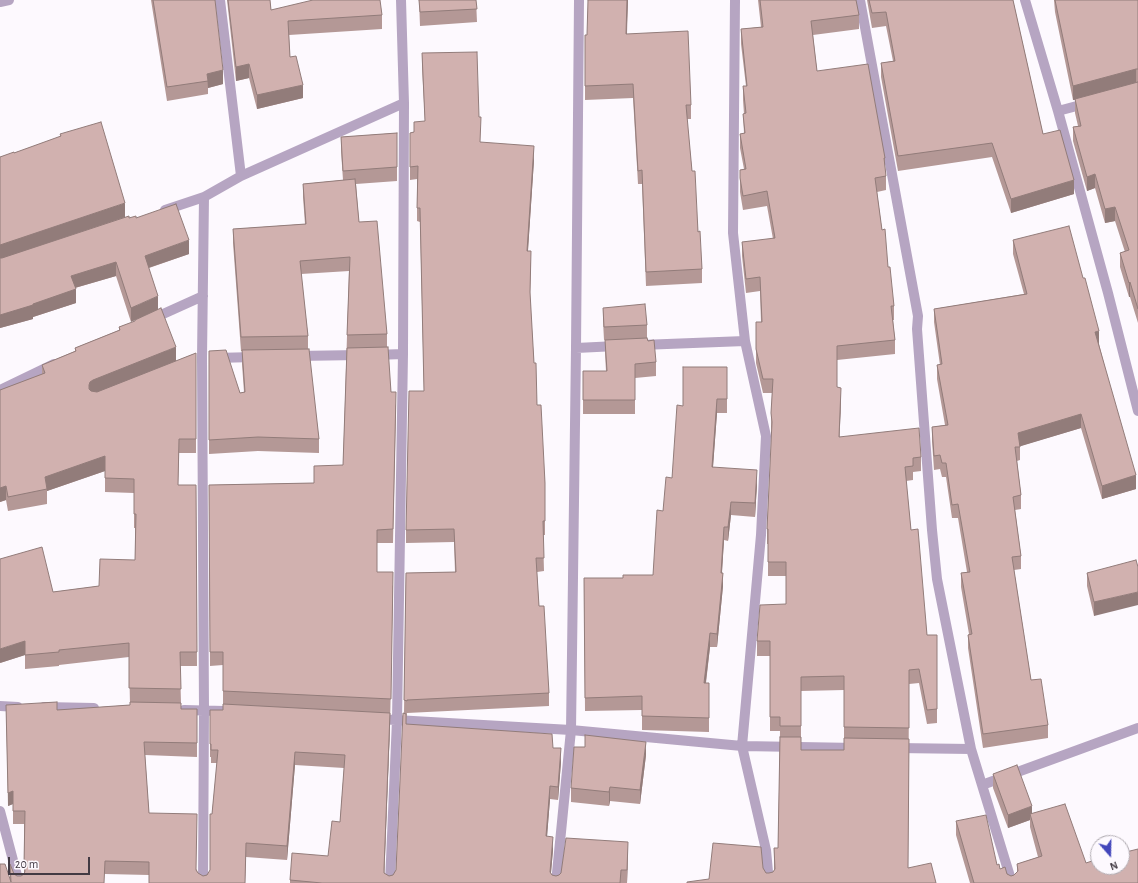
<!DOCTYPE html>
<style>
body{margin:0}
#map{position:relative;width:1138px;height:883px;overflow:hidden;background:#fdf9fe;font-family:"Alegreya Sans",sans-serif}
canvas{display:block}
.north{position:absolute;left:1090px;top:835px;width:40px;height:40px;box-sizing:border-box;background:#fdf9fe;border:1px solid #b2adb3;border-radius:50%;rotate:160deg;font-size:11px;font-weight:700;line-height:16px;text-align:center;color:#423a43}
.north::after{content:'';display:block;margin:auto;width:14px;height:18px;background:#4346bb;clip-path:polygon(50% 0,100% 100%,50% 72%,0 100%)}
.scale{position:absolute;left:8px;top:857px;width:82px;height:18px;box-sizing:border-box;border:2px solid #423a43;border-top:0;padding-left:5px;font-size:12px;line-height:14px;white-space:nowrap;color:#423a43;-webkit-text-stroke:3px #fdf9fe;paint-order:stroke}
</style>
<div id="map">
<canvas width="1138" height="883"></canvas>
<div class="north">N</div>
<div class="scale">20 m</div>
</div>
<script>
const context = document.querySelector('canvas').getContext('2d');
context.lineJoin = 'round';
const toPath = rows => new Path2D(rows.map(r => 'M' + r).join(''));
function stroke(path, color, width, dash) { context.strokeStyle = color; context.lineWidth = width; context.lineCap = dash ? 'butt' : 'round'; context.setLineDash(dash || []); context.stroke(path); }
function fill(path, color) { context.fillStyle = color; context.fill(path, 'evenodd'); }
stroke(toPath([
 [220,0,241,176],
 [735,0,733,233,745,341,766,436,761,535,742,746,766,850,769,883],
 [860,0,918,316,917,329,932,530,937,579,971,749],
 [1025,0,1058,111,1108,293,1138,411],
 [0,2,9,0],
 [1058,111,1088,103],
 [165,210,204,197,241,176,404,103,401,0],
 [152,319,203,296],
 [641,345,745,341],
 [576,348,617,346],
 [375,355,403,354],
 [297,356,359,355],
 [215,358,255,357],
 [0,390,54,364],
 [0,706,18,707],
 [44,707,94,708],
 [184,710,224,711],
 [378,719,571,730,742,746,857,748],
 [897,748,971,749,982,785],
 [0,811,19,883],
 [203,883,204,710,202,358,204,197],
 [390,883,397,720,403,354,404,103],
 [556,883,571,730,576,348,579,0],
 [1012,883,982,785,1138,728]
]), '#b6a5c2', 10);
fill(toPath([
 [151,0,215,0,223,84,208,88,208,94,167,101],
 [227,0,270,0,271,10,382,15,382,29,289,35,290,57,303,98,257,109,249,78,236,81],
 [419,0,476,0,477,22,420,26],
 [628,0,627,34,691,105,691,119,687,119,692,171,702,269,702,283,646,286,642,184,638,184,633,98,585,100,585,35,587,35],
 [758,0,856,0,859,15,859,29,813,35,817,71,885,158,885,167,886,176,886,190,877,192,882,230,894,306,894,320,893,320,895,340,895,354,837,360,837,387,841,402,839,437,921,457,921,471,913,472,913,480,906,481,911,530,927,635,937,635,937,723,927,724,919,683,909,684,908,868,709,879,763,868,766,873,769,873,773,872,774,870,774,848,778,848,780,731,770,731,770,656,757,656,757,641,786,604,786,576,768,576,768,544,767,544,767,529,772,433,771,427,772,393,763,393,756,363,756,322,761,322,760,291,746,293,742,256,742,242,773,239,767,206,743,210,740,192,740,170,744,169,740,148,740,134,744,133,743,114,744,114,743,100,743,86,746,86,741,44,741,29,761,27],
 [844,690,844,750,801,750,801,691],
 [867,0,1013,0,1043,134,1074,194,1011,213,992,157,898,171,881,77,881,63,893,61,886,26,872,28],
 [1054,0,1138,0,1138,323,1130,297,1129,297,1120,267,1120,253,1125,252,1115,221,1105,223,1095,188,1087,191,1073,141,1073,127,1078,126,1075,113,1075,100,1073,100,1055,12],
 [422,53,479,117,480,142,534,160,528,251,531,264,530,296,534,363,537,405,545,483,545,535,543,535,544,571,537,572,539,606,549,693,549,706,407,713,406,724,553,748,561,762,558,800,550,799,547,836,553,850,551,873,552,875,556,876,628,855,627,883,290,883,290,880,328,856,340,822,344,768,295,765,287,860,246,857,245,883,149,875,105,874,10,881,10,864,14,874,17,876,21,876,24,873,24,824,13,824,13,804,8,806,6,705,57,710,130,705,129,657,59,665,59,666,25,669,25,655,0,663,53,592,99,586,135,560,135,528,134,528,134,493,105,492,105,471,47,491,47,504,8,511,6,500,0,502,0,390,42,374,42,365,75,351,75,348,119,330,119,327,135,322,135,320,176,361,196,353,196,453,179,453,178,485,196,485,197,666,180,666,181,703,181,709,197,709,197,757,145,755,149,813,197,870,198,873,203,876,207,875,210,870,212,814,217,763,211,763,211,757,210,757,210,710,223,710,223,665,210,666,209,485,314,483,343,465,349,271,301,274,308,336,308,349,319,439,319,453,258,451,209,454,209,351,240,393,244,392,242,364,242,351,241,351,233,243,233,229,305,224,303,197,303,184,343,180,341,151,341,137,397,133,397,181,356,184,359,222,387,334,387,347,391,392,396,406,393,543,377,543,377,572,393,586,390,726,384,871,384,873,389,876,393,875,396,870,404,713,406,573,455,572,454,542,406,543,406,530,424,391,420,222,417,221,417,179,410,180,410,133,414,132,425,121,422,67],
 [60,134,125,217,129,218,136,218,189,254,149,268,131,322,116,276,75,288,76,303,33,317,33,319,0,328,0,157,14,153,60,137],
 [1013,240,1099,344,1136,489,1102,499,1081,428,1020,446,1020,460,1017,461,1021,495,1021,509,1015,510,1021,556,1021,569,1014,570,1031,680,1048,725,1048,738,983,748,968,648,968,635,969,634,961,587,961,573,967,572,958,518,952,518,946,477,942,477,940,469,934,470,932,441,932,427,945,425,937,379,937,365,940,365,934,322,934,309,1024,294,1013,254],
 [603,308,647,325,647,338,656,362,656,376,635,378,635,414,583,414,583,371,606,371,605,353,605,340,604,340,603,321],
 [727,367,727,413,717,413,713,467,757,484,755,517,731,515,728,541,724,540,722,573,723,586,717,647,710,647,706,683,709,683,709,732,642,730,642,710,585,711,584,578,623,578,653,575,663,511,672,478,683,406],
 [1138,567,1094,616,1087,586,1087,573],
 [646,755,640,804,610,801,609,806,571,802,571,788],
 [993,774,1032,813,1086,863,1138,883,970,883,956,835,956,821,1000,869,1011,876,1014,875,1017,872,1017,864,1038,857,1030,827,1030,820,1008,828,993,788]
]), '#b49896');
fill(toPath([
 [627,0,628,0,626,48,626,34],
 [249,64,249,78,236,81,236,67],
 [1136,69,1136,83,1073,100,1073,86],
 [223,70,223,84,208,88,207,74],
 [303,85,303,98,257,109,257,95],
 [534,146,534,160,527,264,527,251],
 [1095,174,1095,188,1087,191,1087,177],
 [1074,180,1074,194,1011,213,1011,199],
 [125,203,125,217,0,259,0,245],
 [1115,207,1115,221,1105,223,1105,209],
 [189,240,189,254,145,269,145,256],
 [116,262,116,276,71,289,71,276],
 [1130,282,1130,297,1129,297,1129,283],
 [76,289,76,303,33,317,33,319,0,328,0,315],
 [158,296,158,310,131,322,131,308],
 [1099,331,1099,344,1095,345,1095,332],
 [176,347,176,361,90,396,89,385,90,382,93,380],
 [841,388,841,402,839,451,839,437],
 [717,399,717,413,712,480,712,467],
 [1081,414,1081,428,1018,447,1018,433],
 [105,456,105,471,47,491,45,477],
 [757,470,757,484,755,517,755,503],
 [1136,475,1136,489,1102,499,1102,486],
 [6,486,6,500,0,502,0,488],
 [731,502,731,515,728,541,728,527],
 [724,527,724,540,721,586,721,573],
 [723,573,723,586,717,647,717,634],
 [1138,592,1138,605,1094,616,1094,602],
 [710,633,710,647,704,697,704,683],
 [25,641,25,655,0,663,0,649],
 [390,713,390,726,384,883,384,869],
 [646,742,646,755,640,804,640,790],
 [561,748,561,762,558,800,558,787],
 [295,752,295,765,287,860,287,846],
 [550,786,550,799,546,850,546,836],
 [610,787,610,801,609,806,609,792],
 [13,791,13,804,8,806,8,793],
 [1032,806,1032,819,1030,814,1030,820,1008,828,1008,815],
 [553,837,553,850,550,883,550,872],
 [628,842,628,855,627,883,627,870]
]), '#927c7a');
const building = toPath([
 [153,0,215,0,223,70,207,74,208,81,167,87,153,0],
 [228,0,270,0,271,10,313,0,380,0,382,15,288,21,290,57,296,56,303,85,257,95,249,64,236,67,228,0],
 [419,0,476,0,477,9,420,12,419,0],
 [588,0,627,0,626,34,688,31,691,105,686,105,692,171,695,171,698,232,700,231,702,269,646,272,642,170,638,171,633,84,585,86,585,35,587,35,588,0],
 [760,0,856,0,859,15,811,21,817,71,868,64,885,158,884,158,886,176,875,178,882,230,885,229,888,267,890,267,894,306,891,306,895,340,837,346,837,387,841,388,839,437,919,428,921,457,913,458,913,466,905,467,911,530,918,529,927,635,937,635,937,709,927,710,919,669,909,670,909,728,844,727,844,676,801,677,801,726,780,726,780,717,770,717,770,641,757,641,760,605,786,604,786,562,768,562,768,529,767,529,772,422,771,413,773,379,763,379,756,349,756,322,762,322,760,277,746,279,742,242,775,238,767,191,743,196,740,178,740,170,746,169,740,134,745,133,743,114,746,113,743,86,747,86,741,29,763,27,760,0],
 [869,0,1013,0,1043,134,1060,130,1074,180,1011,199,992,143,898,156,881,63,895,61,886,12,872,13,869,0],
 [1055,0,1138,0,1138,69,1136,69,1073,86,1055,0],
 [477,52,479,117,481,117,480,142,534,146,527,251,531,251,530,292,534,363,536,363,537,405,541,405,545,483,545,521,543,521,544,558,536,558,539,606,544,606,549,693,407,700,407,701,404,700,406,573,456,572,454,529,406,530,409,391,424,391,420,208,417,208,418,166,410,167,410,133,414,132,414,122,425,121,422,53,477,52],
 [1138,82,1138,309,1130,282,1129,283,1120,253,1129,250,1115,207,1105,209,1095,174,1087,177,1073,127,1081,126,1075,99,1138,82],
 [101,122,125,203,0,245,0,157,14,152,14,153,61,136,60,134,101,122],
 [397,133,397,167,343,171,341,137,397,133],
 [355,179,359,222,377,221,387,334,347,335,350,257,300,261,308,336,241,337,233,229,306,224,303,184,355,179],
 [176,204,189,240,145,256,158,296,131,308,116,262,71,276,76,289,33,304,33,305,0,315,0,258,2,258,129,216,129,218,136,216,136,218,176,204],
 [1069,226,1083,278,1085,278,1099,331,1095,332,1136,475,1102,486,1081,414,1018,433,1020,447,1015,447,1021,495,1013,497,1021,556,1012,557,1031,680,1041,679,1048,725,983,734,968,635,972,634,961,573,970,572,958,504,952,505,946,463,942,463,940,455,934,456,932,427,948,425,937,365,942,364,934,309,1027,294,1013,240,1069,226],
 [645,304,647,325,604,327,603,308,645,304],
 [161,308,176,347,93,380,90,382,89,385,89,389,91,391,97,392,196,353,196,439,179,439,178,485,196,485,197,652,180,652,181,689,129,688,129,643,59,650,59,652,25,655,25,641,0,649,0,559,42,547,53,592,99,586,100,559,135,560,136,514,134,514,134,479,105,478,105,456,45,477,47,489,8,497,6,486,0,488,0,390,45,373,42,365,76,351,75,348,120,330,119,327,135,321,135,320,161,308],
 [647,338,648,341,654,340,656,362,635,364,635,400,583,400,583,371,607,371,605,340,647,338],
 [388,347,391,392,396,392,393,529,377,530,377,572,393,572,391,699,223,691,223,652,210,652,209,485,314,483,314,466,343,465,347,348,388,347],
 [309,349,319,439,258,437,209,440,209,351,226,350,240,393,245,392,242,350,309,349],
 [683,367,727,367,727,399,717,399,712,467,757,470,755,503,731,502,728,527,724,527,721,573,723,573,717,634,710,633,704,683,709,683,709,718,642,716,642,696,585,698,584,578,623,578,623,575,653,575,657,510,663,511,666,477,672,478,677,405,683,406,683,367],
 [1136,560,1138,567,1138,592,1094,602,1087,573,1136,560],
 [57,702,57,710,130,705,130,702,181,703,181,709,197,709,197,743,144,742,149,813,197,814,196,870,198,873,203,876,207,875,210,870,210,814,212,814,218,750,211,750,211,744,210,744,210,710,223,710,223,704,390,713,384,869,384,873,389,876,393,875,396,870,403,713,406,714,406,724,552,734,553,748,561,748,558,787,550,786,546,836,553,837,550,872,552,875,556,876,559,875,561,873,566,838,628,842,627,870,621,870,620,883,322,883,290,880,292,853,328,856,332,821,340,822,345,755,295,752,287,846,246,843,245,883,149,883,149,862,105,861,104,883,0,883,0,864,5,864,11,882,10,864,14,874,17,876,21,876,24,874,25,871,24,864,25,811,13,811,13,791,8,793,6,705,57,702],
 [585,735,646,742,640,790,610,787,609,792,571,788,574,747,585,747,585,735],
 [780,737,801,737,801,750,844,750,844,738,909,739,908,868,931,863,936,883,687,883,687,882,709,879,713,843,761,847,763,868,766,873,769,873,773,872,775,869,774,848,778,848,780,737],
 [1017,765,1032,806,1008,815,993,774,1017,765],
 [1065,804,1086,863,1098,859,1098,867,1122,867,1122,853,1138,849,1138,883,974,883,956,821,986,815,997,865,999,864,1000,869,1005,867,1007,874,1011,876,1014,875,1018,871,1017,864,1042,856,1030,814,1065,804]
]);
fill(building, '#d1b1af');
stroke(building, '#927c7a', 1);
</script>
